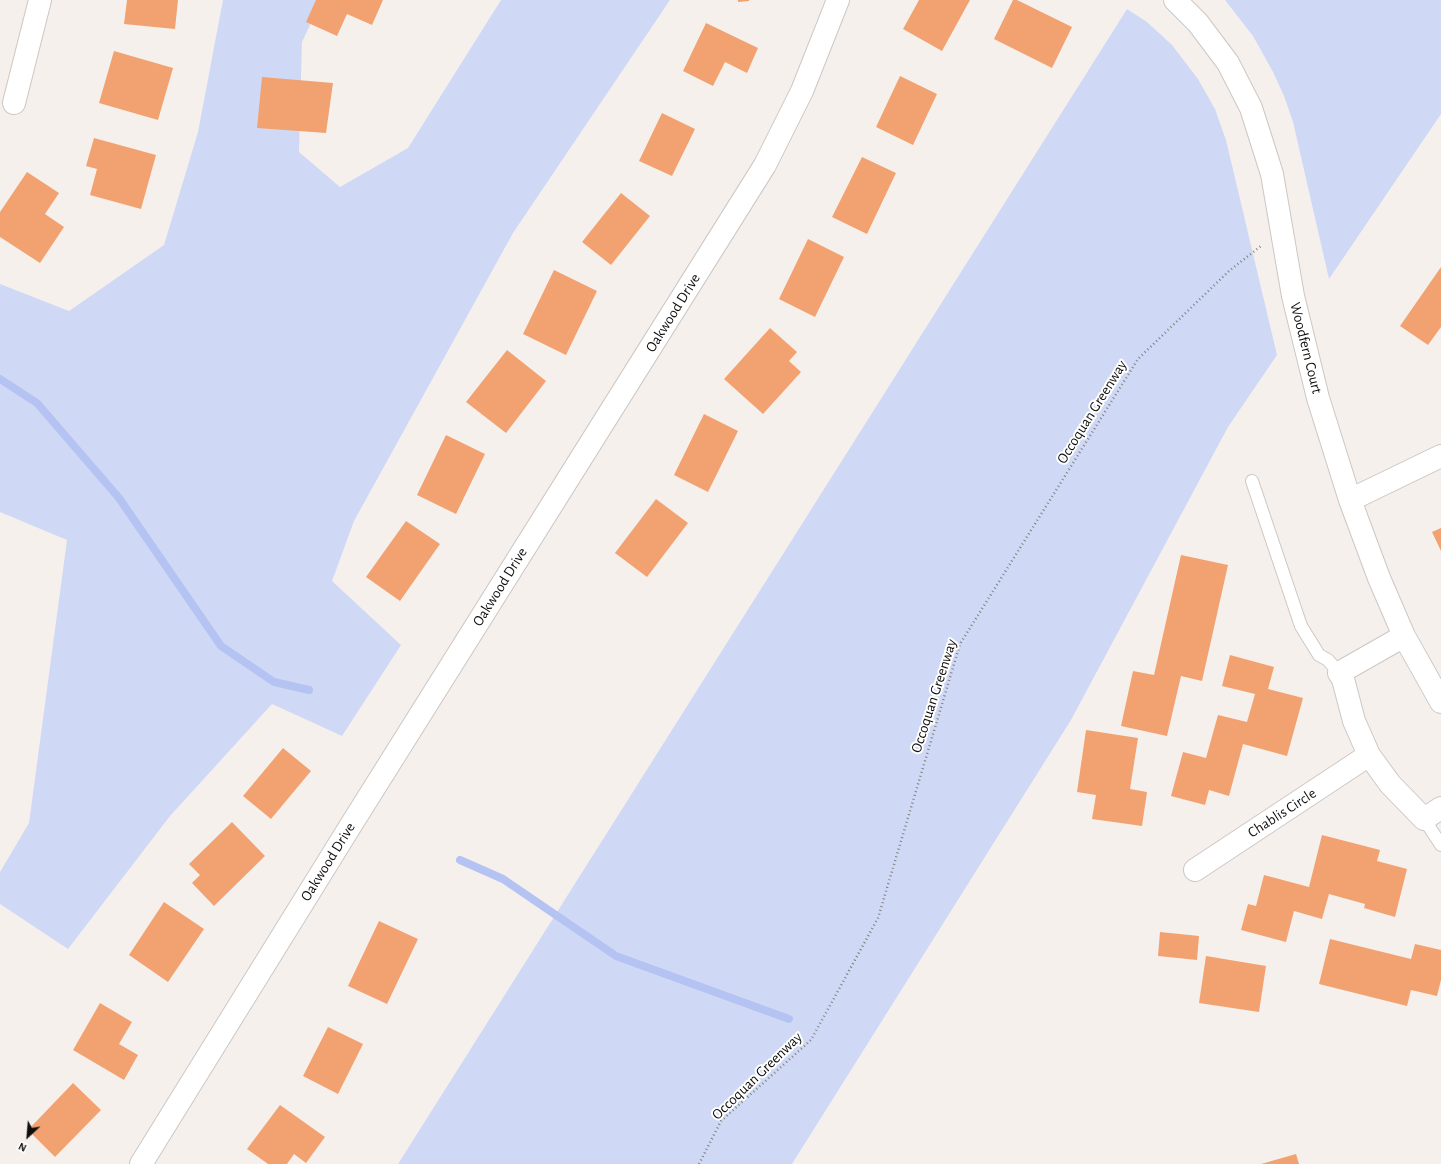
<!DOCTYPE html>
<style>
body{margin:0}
#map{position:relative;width:1441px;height:1164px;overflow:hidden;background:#f6f0ed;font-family:"Alegreya Sans",sans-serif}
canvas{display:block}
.north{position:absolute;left:8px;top:1116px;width:40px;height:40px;-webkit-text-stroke:3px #fff;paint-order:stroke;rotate:206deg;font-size:11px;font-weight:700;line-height:16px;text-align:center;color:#100e0d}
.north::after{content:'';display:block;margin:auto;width:14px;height:18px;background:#100e0d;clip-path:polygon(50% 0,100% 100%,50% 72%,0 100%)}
</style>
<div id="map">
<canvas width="1441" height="1164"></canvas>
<div class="north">N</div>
</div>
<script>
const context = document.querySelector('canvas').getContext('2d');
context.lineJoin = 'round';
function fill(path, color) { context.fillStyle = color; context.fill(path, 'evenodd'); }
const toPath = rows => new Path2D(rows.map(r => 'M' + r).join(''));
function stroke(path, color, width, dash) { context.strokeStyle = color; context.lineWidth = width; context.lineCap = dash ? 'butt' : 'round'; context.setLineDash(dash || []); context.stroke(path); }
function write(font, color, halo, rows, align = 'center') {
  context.font = font + ' "Alegreya Sans",sans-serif'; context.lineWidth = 4; context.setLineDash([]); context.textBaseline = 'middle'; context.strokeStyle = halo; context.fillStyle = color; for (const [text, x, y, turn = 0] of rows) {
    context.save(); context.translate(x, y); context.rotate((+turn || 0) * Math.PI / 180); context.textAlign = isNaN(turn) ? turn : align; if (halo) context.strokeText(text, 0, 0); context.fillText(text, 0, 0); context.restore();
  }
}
fill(toPath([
 [223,0,322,0,302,42,299,152,340,187,408,148,501,0,670,0,513,233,354,521,332,581,401,645,342,736,272,704,170,816,68,949,0,904,0,872,29,823,67,540,0,512,0,284,69,311,164,245,198,132],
 [1225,0,1441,0,1441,114,1329,279,1293,122,1284,96,1273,72,1253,36],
 [1127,9,1147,22,1172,45,1198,79,1215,109,1226,140,1277,355,1228,427,1071,720,792,1164,398,1164]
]), '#cfd9f6');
stroke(toPath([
 [0,379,37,403,119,498,221,646,274,682,309,690],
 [460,860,503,879,616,956,789,1019]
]), '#b5c3f3', 8);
fill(toPath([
 [127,0,178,0,175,29,124,24],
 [316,0,383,0,372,25,347,14,337,36,306,22],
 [738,0,749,0,749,1,738,2],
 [919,0,970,0,942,51,903,29],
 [1013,0,1017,0,1072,27,1052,68,994,39],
 [706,23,758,48,747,73,725,62,713,86,683,71],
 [114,51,173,68,158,120,99,103],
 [900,76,937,94,913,145,876,127],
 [262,77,333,83,326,133,257,128],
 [662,113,695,129,672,176,639,161],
 [94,138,156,155,141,209,90,195,97,169,86,166],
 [862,157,896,173,867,234,832,217],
 [27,172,59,193,45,214,64,227,40,263,0,237,0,212],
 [621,193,650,216,611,265,582,242],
 [808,239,844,257,815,317,779,299],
 [1441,267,1441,327,1428,345,1400,326],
 [554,270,597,291,566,355,523,334],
 [770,328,797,352,789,361,801,372,763,414,724,379],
 [507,350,546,381,506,433,466,402],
 [704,414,738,431,708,492,674,475],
 [446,435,485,454,456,514,417,495],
 [656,499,688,523,647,577,615,553],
 [406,521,440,544,400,601,366,577],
 [1441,528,1441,551,1432,532],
 [1181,555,1228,565,1202,681,1181,676,1167,736,1121,726,1133,671,1154,675],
 [1230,655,1274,667,1268,689,1303,698,1287,756,1243,744,1229,796,1209,790,1205,805,1171,796,1183,752,1206,758,1218,715,1247,722,1255,694,1222,686],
 [1086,730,1138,738,1130,789,1147,792,1142,826,1092,819,1096,795,1077,792],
 [283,748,311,771,271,819,243,796],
 [232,822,265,856,214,906,192,883,200,875,189,864],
 [1322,835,1380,850,1377,861,1407,869,1395,917,1364,908,1365,904,1329,894,1322,919,1294,911,1286,942,1241,930,1248,904,1256,906,1264,875,1309,887],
 [164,902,204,929,168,982,129,955],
 [379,921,418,939,387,1004,348,986],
 [1160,932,1199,936,1197,960,1158,956],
 [1330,939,1411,959,1415,944,1441,950,1441,980,1437,996,1411,990,1407,1006,1319,984],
 [1206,956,1266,966,1259,1012,1199,1003],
 [100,1003,132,1022,119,1044,138,1055,124,1080,73,1050],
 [328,1027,363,1044,338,1094,303,1076],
 [73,1083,101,1110,55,1157,28,1130],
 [280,1105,325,1137,306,1163,294,1154,287,1164,268,1164,247,1149],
 [1296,1154,1299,1164,1261,1164]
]), '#f2a270');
const service = toPath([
 [1252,481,1301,626,1319,655,1328,660,1339,673],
 [1424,819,1441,845]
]);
const minor = toPath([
 [1175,0,1198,23,1228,63,1251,108,1272,174,1293,296,1318,398,1350,500,1379,578,1404,636,1441,702],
 [14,103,40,0],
 [1350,500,1441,456],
 [1404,636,1339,673,1343,679,1354,721,1369,755,1390,784,1424,819,1441,808],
 [1195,870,1369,755],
 [141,1164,351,825,765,165,802,91,838,0]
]);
stroke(service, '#cdc7c4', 14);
stroke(minor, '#cdc7c4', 24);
stroke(toPath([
 [699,1164,721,1121,811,1040,878,918,960,644,1138,359,1229,271,1261,246]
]), '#84807e', 2.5, [1, 3]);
stroke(service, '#fff', 12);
stroke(minor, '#fff', 22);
write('15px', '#100e0d', '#fff', [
 ["Oakwood Drive",673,313,-58],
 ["Woodfern Court",1306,348,76],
 ["Occoquan Greenway",1092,412,-58],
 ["Oakwood Drive",500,587,-58],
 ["Occoquan Greenway",934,696,-72],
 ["Chablis Circle",1282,813,-33],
 ["Oakwood Drive",328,862,-58],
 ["Occoquan Greenway",757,1076,-44]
]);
</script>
